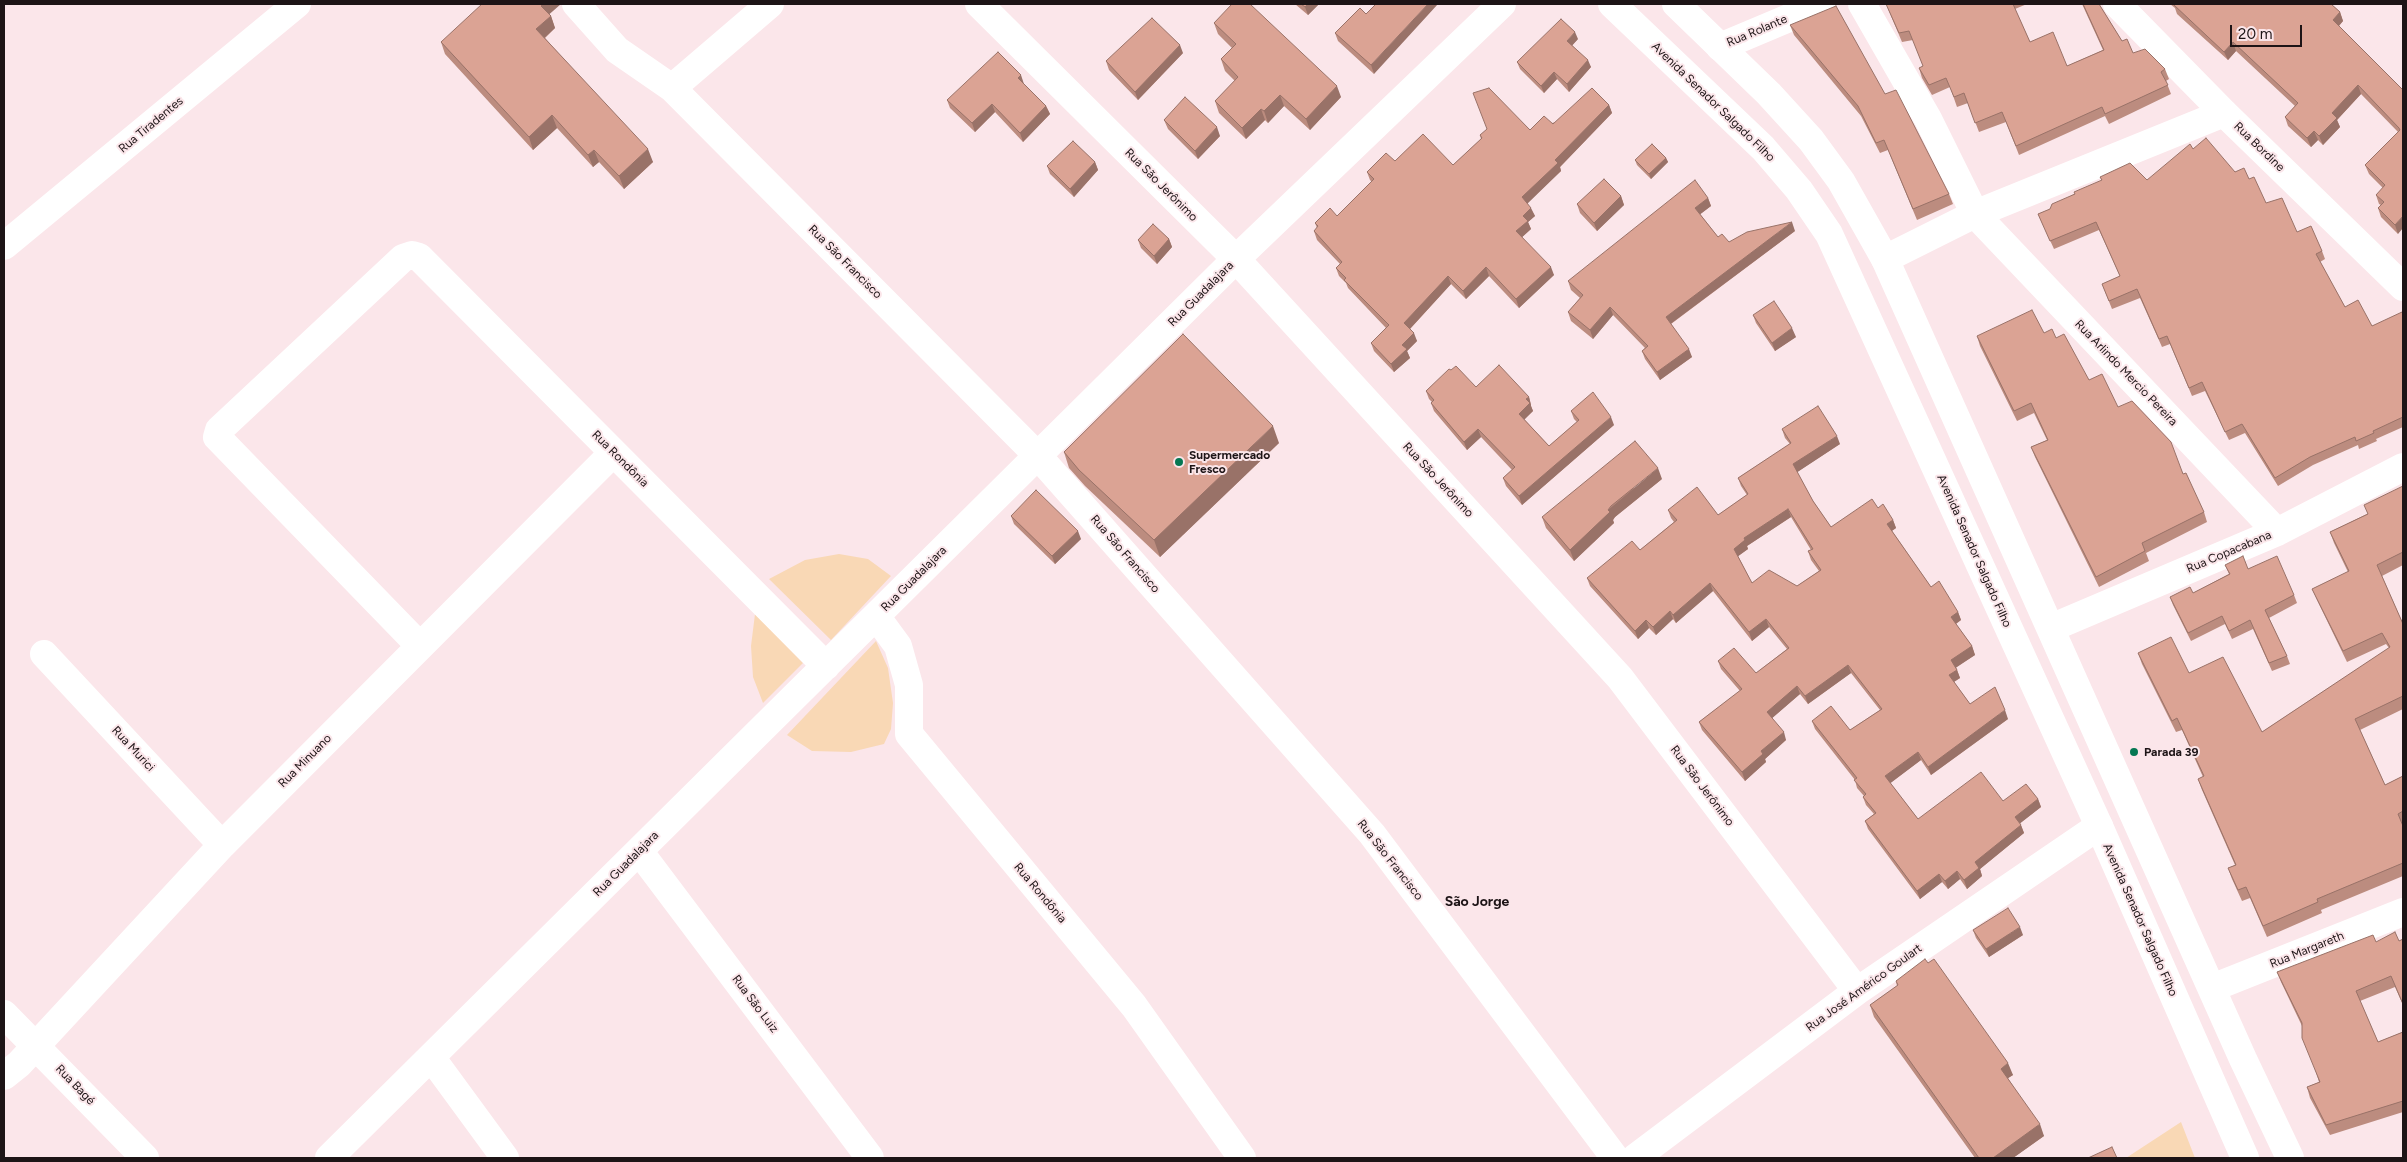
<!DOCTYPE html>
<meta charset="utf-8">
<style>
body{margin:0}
#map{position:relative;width:2407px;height:1162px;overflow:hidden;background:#fbe6ea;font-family:Figtree,sans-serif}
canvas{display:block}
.frame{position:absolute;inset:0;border:5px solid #1d1416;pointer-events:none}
.scale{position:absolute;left:2230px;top:25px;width:72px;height:22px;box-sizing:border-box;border:2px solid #1d1416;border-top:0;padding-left:6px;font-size:15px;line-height:18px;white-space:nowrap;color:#1d1416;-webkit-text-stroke:4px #fbe6ea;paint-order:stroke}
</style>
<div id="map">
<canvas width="2407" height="1162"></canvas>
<div class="frame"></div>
<div class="scale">20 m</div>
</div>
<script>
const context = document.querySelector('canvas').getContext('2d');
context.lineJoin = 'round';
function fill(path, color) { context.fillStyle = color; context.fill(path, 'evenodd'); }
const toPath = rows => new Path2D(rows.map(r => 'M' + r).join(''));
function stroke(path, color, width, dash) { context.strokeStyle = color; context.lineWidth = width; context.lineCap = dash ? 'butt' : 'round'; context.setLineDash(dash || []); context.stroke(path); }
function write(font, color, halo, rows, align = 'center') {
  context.font = font + ' Figtree,sans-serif'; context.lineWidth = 4; context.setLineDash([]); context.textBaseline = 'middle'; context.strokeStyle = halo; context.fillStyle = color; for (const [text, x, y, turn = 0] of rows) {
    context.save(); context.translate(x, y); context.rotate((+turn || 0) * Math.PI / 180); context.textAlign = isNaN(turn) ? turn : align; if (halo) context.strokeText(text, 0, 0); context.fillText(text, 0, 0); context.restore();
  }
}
fill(toPath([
 [839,554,868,559,891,576,831,640,769,579,805,560],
 [755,614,803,663,763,703,753,677,751,646],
 [876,641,888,668,893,703,891,729,884,744,851,752,812,751,787,735],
 [2181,1122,2195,1158,2126,1158]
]), '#f9d8b5');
stroke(toPath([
 [576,4,617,50,672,88,1038,456,1372,834,1615,1158],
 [979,4,1236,259,1620,678,1857,991],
 [1862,4,1928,119,1975,214,2277,532],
 [2117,4,2224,113,2403,287],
 [1720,47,1822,4],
 [672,88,770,4],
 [4,246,297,4],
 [1885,259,1975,214,2224,113],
 [876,616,898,646,909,685,909,734,1134,1006,1242,1158],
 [2051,628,2277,532,2403,467],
 [419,645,217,437,219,430,403,258,412,255,419,257,826,666],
 [44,654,222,845],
 [639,851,870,1158],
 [2212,988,2403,912],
 [4,1014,145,1158],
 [431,1057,505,1158],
 [4,1076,19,1064,222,845,613,453],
 [329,1158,1236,259,1502,4],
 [1635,1158,1857,991,2099,826]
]), '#fff', 28);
stroke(toPath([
 [1612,4,1763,148,1799,190,1829,234,2099,826,2245,1158],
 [1676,4,1769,94,1811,140,1841,181,1885,259,2243,1059,2290,1158]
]), '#fff', 28);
fill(toPath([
 [1295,4,1319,4,1308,15],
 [1886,4,2027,4,2015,9,2030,42,2067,66,2103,50,2082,4,2099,4,2122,41,2133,53,2165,69,2169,79,2166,81,2171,94,2109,124,2105,116,2019,155,2006,122,1979,132,1968,103,1957,107,1950,87,1932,95,1922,78,1919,68,1923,66,1913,40,1902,42],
 [2170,4,2331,4,2340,12,2343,21,2339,26,2403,90,2398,234,2381,217,2378,208,2381,205,2379,204,2376,195,2383,188,2369,174,2365,165,2398,132,2361,94,2337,120,2340,127,2323,145,2318,140,2311,147,2288,126,2285,117,2295,106,2236,51,2228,60,2177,14,2175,8],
 [549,14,551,16,555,28,545,38,653,162,624,189,599,162,593,167,557,128,533,150,445,54,441,42],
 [1366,14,1374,74,1338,41,1335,33],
 [1214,23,1341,97,1310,130,1284,106,1268,123,1265,120,1246,139,1219,113,1215,101,1235,81,1225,71,1221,59,1232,48,1218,34],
 [1790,25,1885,94,1949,194,1953,204,1917,220,1888,150,1880,153,1861,116,1794,35],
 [1578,39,1572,45,1591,67,1569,92,1557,79,1544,93,1520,69,1517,62],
 [1183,53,1138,100,1109,70,1106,61],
 [1024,84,1046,106,1050,114,1023,142,995,112,975,132,950,108,947,100],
 [1609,105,1612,113,1560,167,1561,171,1527,203,1535,216,1528,222,1531,229,1522,237,1554,275,1519,308,1489,276,1466,299,1451,284,1410,329,1417,341,1407,351,1410,358,1394,372,1374,351,1371,343,1386,328,1348,288,1346,283,1339,276,1336,268,1340,264,1317,240,1314,231,1317,228,1315,223,1337,216,1372,182,1370,180,1367,172,1395,161,1453,165,1481,139,1480,135,1530,130],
 [1164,120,1220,136,1198,159,1168,129],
 [2193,149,2249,179,2266,203,2297,232,2322,251,2325,259,2320,262,2345,307,2372,326,2403,314,2403,427,2376,439,2377,441,2359,449,2358,445,2313,465,2278,486,2245,433,2229,440,2205,391,2192,396,2170,344,2162,347,2140,298,2112,309,2102,284,2120,276,2099,230,2054,249,2038,214,2050,209,2074,194,2102,181,2100,177,2147,180],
 [1666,158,1668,162,1651,179,1637,165,1635,160],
 [1095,162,1098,170,1074,197,1050,174,1047,166],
 [1621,196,1624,205,1597,231,1580,213,1577,204],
 [1708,198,1711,206,1700,214,1718,237,1729,242,1795,231,1671,324,1692,357,1660,380,1645,359,1642,351,1645,348,1613,315,1593,339,1571,321,1568,312,1580,298,1571,290,1568,281],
 [1169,239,1172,247,1157,264,1141,248,1138,240],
 [1753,315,1796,337,1775,351,1756,323],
 [2044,333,2056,338,2089,380,2118,407,2183,474,2204,512,2207,522,2146,553,2149,561,2099,587,2035,457,2031,447,2047,440,2034,413,2017,421,1980,346,1977,336],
 [1451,370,1476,387,1529,397,1531,405,1531,406,1533,411,1524,419,1549,446,1577,422,1574,419,1571,411,1614,425,1522,505,1506,486,1503,478,1512,470,1481,437,1467,450,1434,411,1431,403,1432,402,1429,399,1426,391],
 [1782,429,1840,444,1797,472,1813,501,1831,527,1878,508,1893,520,1896,528,1892,531,1931,587,1958,612,1961,620,1956,624,1972,646,1975,655,1956,667,1960,678,1954,682,1970,704,2008,719,1931,775,1921,760,1890,783,1918,819,2003,801,2038,799,2041,807,2020,823,2024,833,1980,869,1982,876,1967,889,1960,879,1948,889,1942,882,1920,899,1868,829,1865,821,1874,814,1866,805,1863,797,1864,796,1857,788,1855,780,1815,729,1812,721,1850,730,1880,710,1851,673,1808,704,1800,694,1772,718,1786,740,1765,759,1766,762,1745,781,1702,730,1699,722,1740,691,1721,669,1718,661,1756,673,1787,649,1769,627,1752,641,1713,591,1676,623,1673,619,1656,635,1649,628,1638,639,1590,586,1587,578,1640,550,1674,522,1671,518,1668,510,1718,515,1747,495,1741,486,1738,478,1790,444,1785,438],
 [1791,517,1811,550,1808,551,1811,560,1819,571,1797,586,1752,583,1738,556,1748,549,1747,546],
 [1279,443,1160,557,1085,486,1069,468,1064,452],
 [1662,479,1615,517,1613,520,1614,523,1574,561,1546,528,1542,517],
 [2403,486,2403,565,2382,576,2403,624,2403,709,2360,730,2385,785,2403,776,2403,824,2402,824,2403,826,2403,876,2321,910,2322,913,2267,937,2250,898,2242,901,2232,879,2228,868,2235,865,2202,790,2198,779,2203,777,2182,730,2176,732,2142,664,2138,653,2189,673,2262,732,2389,648,2386,644,2347,662,2317,600,2312,589,2348,572,2334,543,2330,532,2367,514],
 [1011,516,1081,539,1055,564,1014,524],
 [2225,565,2248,569,2294,595,2297,603,2269,618,2287,656,2290,664,2272,671,2253,629,2232,639,2225,624,2191,641,2173,605,2170,597,2193,593,2229,574],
 [1973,930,2023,935,1989,957,1976,938],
 [2403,939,2403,1005,2395,987,2360,1001,2378,1042,2403,1032,2403,1112,2330,1135,2310,1098,2307,1087,2319,1082,2302,1026,2281,982,2277,972,2376,942,2399,941],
 [1928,963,2013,1075,2008,1078,2044,1136,2013,1158,1975,1158,1874,1017,1870,1005,1897,986,1896,981]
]), '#bc8c7f');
fill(toPath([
 [543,4,561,4,545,18,541,6],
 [1308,4,1319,4,1308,15,1305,7],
 [1428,4,1438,4,1374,74,1371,65],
 [2340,12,2343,21,2336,29,2333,20],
 [551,16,555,28,541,41,536,29],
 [1575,32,1578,39,1570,48,1567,41],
 [2233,42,2236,51,2228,60,2224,52],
 [1180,45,1183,53,1138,100,1135,92],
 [1588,60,1591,67,1569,92,1567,84],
 [1554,72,1557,79,1544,93,1541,86],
 [1021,75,1024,84,1018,78],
 [2358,85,2361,94,2337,120,2340,127,2323,145,2319,136,2332,113],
 [1337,86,1341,97,1310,130,1306,119],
 [1280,95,1284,106,1268,123,1264,111],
 [992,104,995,112,975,132,972,123],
 [1609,105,1612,113,1560,167,1561,171,1525,206,1522,197,1555,160],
 [1046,106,1050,114,1023,142,1020,133],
 [1261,109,1265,120,1246,139,1242,128],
 [552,115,557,128,533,150,529,137],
 [1217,127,1220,136,1198,159,1195,151],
 [2314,131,2318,140,2311,147,2307,138],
 [648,149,653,162,624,189,619,176],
 [594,150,599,162,593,167,588,155],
 [1666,158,1668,162,1651,179,1649,174],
 [1095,162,1098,170,1074,197,1070,189],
 [1621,196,1624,205,1597,231,1594,223],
 [1708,198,1711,206,1698,216,1695,208],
 [1531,208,1535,216,1528,222,1531,229,1519,240,1516,231,1523,216],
 [2403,216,2403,228,2398,234,2395,225],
 [1792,222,1795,231,1669,325,1666,317],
 [1169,239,1172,247,1157,264,1154,256],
 [1486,267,1489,276,1466,299,1463,291],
 [1551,267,1554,275,1519,308,1516,299],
 [1448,276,1451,284,1408,331,1404,323],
 [1610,307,1613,315,1593,339,1590,330],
 [1792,328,1796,337,1775,351,1772,343],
 [1414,333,1417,341,1407,351,1410,358,1394,372,1391,364,1402,345],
 [1689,349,1692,357,1660,380,1657,372],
 [1529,397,1531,405,1531,406,1533,411,1522,422,1519,414,1526,399],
 [1611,417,1614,425,1522,505,1519,496],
 [1273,426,1279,443,1160,557,1154,540],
 [1478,429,1481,437,1467,450,1464,442],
 [1837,436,1840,444,1796,473,1793,464],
 [1658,468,1662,479,1615,517,1613,520,1614,523,1574,561,1570,550,1608,510],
 [1788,509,1791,517,1747,546,1748,549,1737,557,1734,549,1744,538],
 [1893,520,1896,528,1890,532,1887,524],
 [1078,531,1081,539,1055,564,1052,556],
 [1710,583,1713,591,1676,623,1673,615],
 [1670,611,1673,619,1656,635,1653,627],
 [1958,612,1961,620,1954,625,1951,617],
 [1766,619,1769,627,1752,641,1749,632],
 [1646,620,1649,628,1638,639,1635,631],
 [1972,646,1975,655,1954,669,1951,660],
 [1848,665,1851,673,1808,704,1805,696],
 [1957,670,1960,678,1952,683,1949,675],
 [1797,686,1800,694,1770,720,1767,712],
 [2005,710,2008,719,1931,775,1928,767],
 [1784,732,1786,740,1765,759,1766,762,1745,781,1742,772,1761,751],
 [1918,752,1921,760,1888,785,1885,776],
 [2038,799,2041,807,2018,825,2015,817],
 [2021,825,2024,833,1980,869,1982,876,1967,889,1964,880,1975,862],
 [1957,871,1960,879,1948,889,1945,881],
 [1939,874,1942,882,1920,899,1917,891],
 [2020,927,2023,935,1989,957,1986,949],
 [2008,1063,2013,1075,2005,1080,2001,1069],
 [2040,1124,2044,1136,2013,1158,1993,1158]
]), '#997268');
const building = toPath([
 [482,4,543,4,541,6,551,16,536,29,648,149,619,176,594,150,588,155,552,115,529,137,441,42,482,4],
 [1232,4,1250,4,1337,86,1306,119,1280,95,1264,111,1261,109,1242,128,1215,101,1238,77,1221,59,1236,44,1214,23,1232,4],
 [1301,4,1308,4,1305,7,1301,4],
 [1376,4,1428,4,1371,65,1335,33,1360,8,1366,14,1376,4],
 [1886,4,2013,4,2030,42,2053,32,2067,66,2104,50,2083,4,2099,4,2122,41,2127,39,2133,53,2145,49,2165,69,2161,72,2168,85,2105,114,2102,107,2016,146,2002,112,1975,123,1964,93,1954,97,1946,78,1929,85,1919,68,1923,66,1909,31,1899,33,1886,4],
 [2174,4,2331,4,2340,12,2333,20,2403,90,2403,216,2395,225,2378,208,2384,202,2376,195,2385,185,2365,165,2400,130,2399,128,2358,85,2332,113,2337,118,2319,136,2314,131,2307,138,2285,117,2298,103,2233,42,2224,52,2174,5,2174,4],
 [1836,6,1885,94,1896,90,1949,194,1913,209,1884,140,1876,143,1858,106,1790,25,1836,6],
 [1152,18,1180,45,1135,92,1106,61,1152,18],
 [1561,19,1575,32,1567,41,1588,60,1567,84,1554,72,1541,86,1517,62,1561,19],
 [998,52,1021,75,1018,78,1046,106,1020,133,992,104,972,123,947,100,998,52],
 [1489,88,1530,130,1544,116,1553,124,1592,88,1609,105,1555,160,1558,163,1522,197,1531,208,1523,216,1528,221,1516,231,1551,267,1516,299,1486,267,1463,291,1448,276,1404,323,1414,333,1402,345,1407,349,1391,364,1371,343,1389,325,1344,280,1346,278,1336,268,1342,262,1314,231,1318,226,1315,223,1330,208,1337,216,1374,179,1367,172,1386,153,1395,161,1423,134,1453,165,1482,138,1480,135,1487,129,1473,93,1489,88],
 [1185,97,1217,127,1195,151,1164,120,1185,97],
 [2206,138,2235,172,2244,168,2249,179,2254,177,2266,203,2282,198,2297,232,2311,226,2322,251,2316,254,2345,307,2358,300,2372,326,2402,312,2403,314,2403,417,2373,431,2374,433,2356,441,2355,437,2310,457,2275,478,2242,424,2225,432,2202,382,2189,388,2167,336,2159,339,2137,289,2109,301,2102,284,2120,276,2096,222,2050,241,2038,214,2050,209,2052,204,2075,194,2074,192,2102,180,2100,177,2130,163,2147,180,2190,144,2193,149,2206,138],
 [1073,141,1095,162,1070,189,1047,166,1073,141],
 [1652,144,1666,158,1649,174,1635,160,1652,144],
 [1604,179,1621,196,1594,223,1577,204,1604,179],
 [1695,180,1708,198,1695,208,1718,237,1722,234,1729,242,1747,232,1792,222,1666,317,1689,349,1657,372,1642,351,1648,346,1610,307,1590,330,1568,312,1583,295,1568,281,1695,180],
 [1153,224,1169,239,1154,256,1138,240,1153,224],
 [1774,301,1792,328,1772,343,1753,315,1774,301],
 [2032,310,2044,333,2052,329,2056,338,2064,334,2089,380,2102,374,2118,407,2132,401,2171,442,2183,474,2186,473,2204,512,2142,543,2145,551,2096,577,2031,447,2048,440,2031,403,2014,411,1977,336,2032,310],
 [1183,334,1273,426,1154,540,1079,470,1064,452,1183,334],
 [1499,365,1529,397,1526,399,1530,403,1519,414,1549,446,1579,420,1571,411,1593,392,1611,417,1519,496,1503,478,1515,467,1478,429,1464,442,1431,403,1434,400,1426,391,1449,369,1451,370,1456,366,1476,387,1499,365],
 [1818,406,1837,436,1793,464,1813,501,1831,527,1872,499,1878,508,1883,504,1893,520,1887,524,1931,587,1939,581,1958,612,1951,617,1972,646,1951,660,1957,670,1949,675,1970,704,1995,687,2005,710,1928,767,1918,752,1885,776,1918,819,1981,772,2003,801,2026,784,2038,799,2015,817,2021,825,1975,862,1979,868,1964,880,1957,871,1945,881,1939,874,1917,891,1865,821,1876,813,1863,797,1866,794,1854,780,1857,778,1812,721,1831,706,1850,730,1882,709,1848,665,1805,696,1797,686,1767,712,1784,732,1761,751,1763,754,1742,772,1699,722,1742,689,1718,661,1734,648,1756,673,1789,648,1766,619,1749,632,1710,583,1673,615,1670,611,1653,627,1646,620,1635,631,1587,578,1632,541,1640,550,1677,520,1668,510,1697,487,1718,515,1748,494,1738,478,1791,443,1782,429,1818,406],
 [1788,509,1813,549,1808,551,1821,570,1797,586,1769,570,1752,583,1734,549,1745,540,1744,538,1788,509],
 [1635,441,1658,468,1611,506,1608,510,1610,512,1570,550,1542,517,1635,441],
 [2403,486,2403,552,2377,565,2403,624,2403,696,2355,719,2385,785,2403,776,2403,811,2398,814,2403,826,2403,863,2317,899,2318,902,2263,926,2246,887,2238,890,2228,868,2236,865,2198,779,2204,776,2177,718,2172,721,2138,653,2171,637,2189,673,2223,657,2262,732,2390,647,2382,633,2343,651,2312,589,2349,571,2330,532,2368,514,2364,505,2403,486],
 [1036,490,1078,531,1052,556,1011,516,1036,490],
 [2243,556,2248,569,2277,556,2294,595,2265,610,2287,656,2269,663,2250,620,2229,631,2222,616,2188,633,2170,597,2190,587,2193,593,2230,574,2225,565,2243,556],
 [2008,908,2020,927,1986,949,1973,930,2008,908],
 [2395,932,2399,941,2403,939,2403,1004,2391,976,2356,991,2378,1042,2403,1032,2403,1101,2326,1125,2307,1087,2320,1082,2302,1038,2302,1023,2277,972,2373,935,2376,942,2395,932],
 [1925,959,1928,963,1934,959,2008,1063,2001,1069,2040,1124,1993,1158,1979,1158,1870,1005,1898,985,1896,981,1925,959],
 [2112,1147,2117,1158,2088,1158,2112,1147]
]);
fill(building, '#dba394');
stroke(building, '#997268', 1);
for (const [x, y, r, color] of [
 [1179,462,5,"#057752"],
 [2134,752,5,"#057752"]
]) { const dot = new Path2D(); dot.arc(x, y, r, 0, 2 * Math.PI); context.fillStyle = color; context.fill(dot); stroke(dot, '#fbe6ea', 2); }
write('12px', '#1d1416', '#fbe6ea', [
 ["Rua Rolante",1757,31,-23],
 ["Avenida Senador Salgado Filho",1713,102,44],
 ["Rua Tiradentes",151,125,-40],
 ["Rua Bordine",2259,147,44],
 ["Rua São Jerônimo",1161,185,45],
 ["Rua São Francisco",845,262,45],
 ["Rua Guadalajara",1201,294,-45],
 ["Rua Arlindo Mercio Pereira",2126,373,46],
 ["Rua Rondônia",620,459,45],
 ["Rua São Jerônimo",1438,480,47],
 ["Avenida Senador Salgado Filho",1974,551,66],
 ["Rua Copacabana",2229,552,-23],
 ["Rua São Francisco",1125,554,49],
 ["Rua Guadalajara",914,579,-45],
 ["Rua Murici",133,749,47],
 ["Rua Minuano",305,761,-45],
 ["Rua São Jerônimo",1702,786,53],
 ["Rua São Francisco",1390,860,52],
 ["Rua Guadalajara",626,864,-45],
 ["Rua Rondônia",1040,893,50],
 ["Avenida Senador Salgado Filho",2140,920,66],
 ["Rua Margareth",2307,950,-22],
 ["Rua José Américo Goulart",1864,988,-36],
 ["Rua São Luiz",755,1004,53],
 ["Rua Bagé",75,1085,46]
]);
write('bold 12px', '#1d1416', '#fbe6ea', [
 ["Supermercado",1189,455],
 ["Fresco",1189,469],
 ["Parada 39",2144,752]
], 'left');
write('bold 14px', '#1d1416', '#fbe6ea', [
 ["São Jorge",1477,902]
]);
</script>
